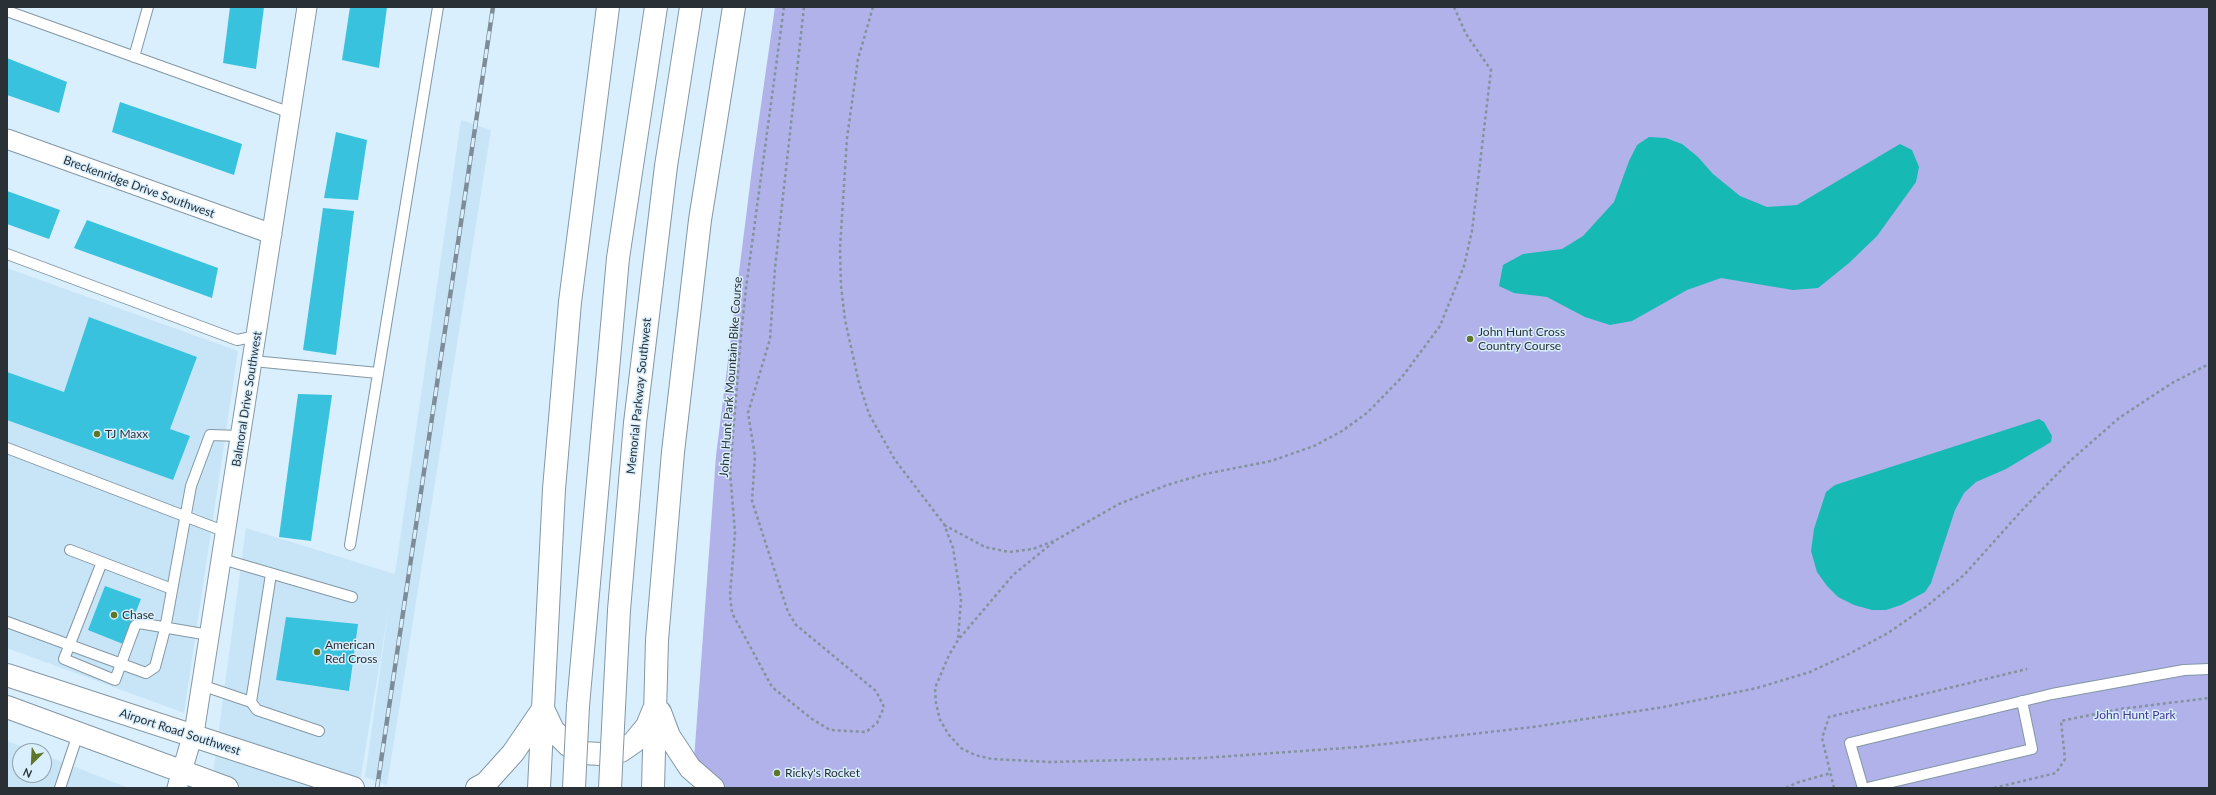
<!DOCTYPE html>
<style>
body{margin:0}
#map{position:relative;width:2216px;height:795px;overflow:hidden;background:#d9effd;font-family:Lato,sans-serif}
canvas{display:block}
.frame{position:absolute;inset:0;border:8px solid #293137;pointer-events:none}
.north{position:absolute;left:12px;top:743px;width:40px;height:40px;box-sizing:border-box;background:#d9effd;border:1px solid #93a3ae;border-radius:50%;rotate:204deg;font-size:11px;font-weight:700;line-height:16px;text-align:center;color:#293137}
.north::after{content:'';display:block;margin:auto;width:14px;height:18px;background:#5f7626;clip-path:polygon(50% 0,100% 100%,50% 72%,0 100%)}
</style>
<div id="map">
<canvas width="2216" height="795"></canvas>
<div class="frame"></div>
<div class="north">N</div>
</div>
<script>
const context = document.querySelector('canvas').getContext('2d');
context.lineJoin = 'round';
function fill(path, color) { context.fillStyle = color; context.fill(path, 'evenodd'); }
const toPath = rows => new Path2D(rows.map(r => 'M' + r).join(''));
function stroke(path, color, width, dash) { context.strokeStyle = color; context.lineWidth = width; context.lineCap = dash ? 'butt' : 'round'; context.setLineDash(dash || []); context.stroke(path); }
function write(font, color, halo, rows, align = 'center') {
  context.font = font + ' Lato,sans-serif'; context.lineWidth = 3; context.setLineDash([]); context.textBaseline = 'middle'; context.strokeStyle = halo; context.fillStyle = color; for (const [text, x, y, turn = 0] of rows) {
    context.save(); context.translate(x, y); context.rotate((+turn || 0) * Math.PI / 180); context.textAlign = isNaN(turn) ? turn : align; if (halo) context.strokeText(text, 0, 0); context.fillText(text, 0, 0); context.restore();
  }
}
fill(toPath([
 [461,120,491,130,387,785,365,777,389,607,359,788,211,788,246,528,395,574],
 [7,268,238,351,184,713,7,648],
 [7,741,34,751,20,751,20,775,44,775,44,755,129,788,7,788]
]), '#c8e5f8');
fill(toPath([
 [775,7,2209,7,2209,788,723,788,694,760,716,456,753,161]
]), '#b0b2e9');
fill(toPath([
 [1649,137,1666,138,1682,144,1698,157,1713,174,1740,196,1767,207,1797,205,1900,144,1912,150,1919,167,1916,182,1877,236,1849,263,1818,288,1793,290,1721,278,1687,290,1632,321,1610,325,1585,317,1547,297,1514,293,1499,286,1503,265,1523,254,1562,249,1583,236,1614,202,1629,161,1637,145],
 [2039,419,2044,422,2052,436,2051,442,2006,469,1976,482,1964,493,1955,510,1931,583,1925,592,1901,605,1886,610,1872,610,1854,605,1838,597,1827,586,1817,572,1811,551,1814,529,1826,492,1835,485]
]), '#16b9b4');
fill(toPath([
 [230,7,264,7,256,69,223,63],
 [350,7,387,7,379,68,342,60],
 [7,58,67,82,59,113,7,95],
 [120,102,242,144,234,175,112,132],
 [336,132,367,140,358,200,324,198],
 [7,191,60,210,49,239,7,224],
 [323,208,354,211,336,355,303,350],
 [87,220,218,268,212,298,74,248],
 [89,317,197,357,170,429,190,436,173,480,7,420,7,372,64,392],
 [298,394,332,395,311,541,279,537],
 [105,586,141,599,123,644,88,630],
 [286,617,358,624,349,691,276,680]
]), '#38c2dd');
const lane = toPath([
 [7,11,291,113],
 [134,57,148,7],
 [7,254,237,340,257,336],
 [253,361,378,373],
 [7,448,226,532],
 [350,545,438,7],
 [70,550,172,589],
 [222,559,352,597],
 [102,562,64,659,115,680,135,626,139,623,209,635],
 [271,574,251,702,257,710,319,731],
 [7,622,146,673,155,667,165,629,191,486,210,435,241,436],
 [201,685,251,702],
 [60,788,78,734],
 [1863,788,1850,743,2052,694,2184,670,2209,669],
 [1867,788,2032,749,2022,701]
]);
const street = toPath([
 [7,139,272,234],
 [177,788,195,727,307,7]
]);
const secondary = toPath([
 [7,675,353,788],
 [7,707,227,788],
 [543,709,553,730,568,745,582,753,601,754,621,751,634,742,647,726,654,709],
 [660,712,669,736,690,768,713,788],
 [477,788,486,783,513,753,543,709],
 [539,788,554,489,570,302,608,7],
 [653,788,657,640,673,452,700,220,734,7]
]);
const highway = toPath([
 [578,706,618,258,656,7],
 [614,707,619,610,635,423,666,166,691,7]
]);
stroke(lane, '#8397a4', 12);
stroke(street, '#8397a4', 21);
stroke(secondary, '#8397a4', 24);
stroke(highway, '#8397a4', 24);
stroke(toPath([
 [784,7,746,288,741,335,730,471,735,533,730,595,732,613,772,687,812,719,830,730,866,732,877,723,884,707,876,691,796,625,788,612,752,501,755,456,748,413,770,339,775,268,804,7],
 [873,7,858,59,847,138,840,248,841,286,845,320,859,383,869,414,895,460,944,524,953,548,961,599,958,640],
 [1454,7,1466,34,1491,70,1472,231,1464,266,1440,326,1402,377,1367,413,1342,431,1314,446,1271,461,1205,474,1167,485,1119,504,1056,540,1013,575,958,640,949,655,935,688,936,703,940,720,949,735,961,748,975,755,992,759,1050,762,1203,758,1359,747,1533,727,1664,707,1757,688,1810,672,1847,655,1888,633,1927,606,1964,575,2024,508,2070,461,2119,418,2172,383,2209,364],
 [944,525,985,547,1009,552,1033,549,1054,541],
 [1786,788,1799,782,1831,773],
 [1834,788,1822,738,1829,717,2027,669],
 [1994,788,2056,773,2065,759,2061,721,2120,709,2209,698]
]), '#83939d', 2.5, [3, 3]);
stroke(lane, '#fff', 10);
stroke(street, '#fff', 19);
stroke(secondary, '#fff', 22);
stroke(highway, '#fff', 22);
const rail = toPath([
 [377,788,493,7]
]);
stroke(rail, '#7d8c96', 4.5);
stroke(rail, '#d9effd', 3, [9]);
const highwayBridge = toPath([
 [574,788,578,706],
 [610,788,614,707]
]);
stroke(highwayBridge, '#8397a4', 24, []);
stroke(highwayBridge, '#fff', 22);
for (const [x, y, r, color] of [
 [1470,339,4,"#5f7626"],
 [97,434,4,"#5f7626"],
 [114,615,4,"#5f7626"],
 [317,652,4,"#5f7626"],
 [777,773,4,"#5f7626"]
]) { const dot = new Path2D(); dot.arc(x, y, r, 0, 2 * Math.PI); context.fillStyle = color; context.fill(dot); stroke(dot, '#d9effd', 1.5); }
write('12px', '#293137', '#d9effd', [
 ["Breckenridge Drive Southwest",139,187,20],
 ["John Hunt Park Mountain Bike Course",731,377,-86],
 ["Memorial Parkway Southwest",639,396,-84],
 ["Balmoral Drive Southwest",247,399,-81],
 ["Airport Road Southwest",180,732,18]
]);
write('12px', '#293137', '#d9effd', [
 ["John Hunt Cross",1478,332],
 ["Country Course",1478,346],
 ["TJ Maxx",105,434],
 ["Chase",122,615],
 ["American",325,645],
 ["Red Cross",325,659],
 ["Ricky's Rocket",785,773]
], 'left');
write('12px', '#423897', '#d9effd', [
 ["John Hunt Park",2135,715]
]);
</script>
